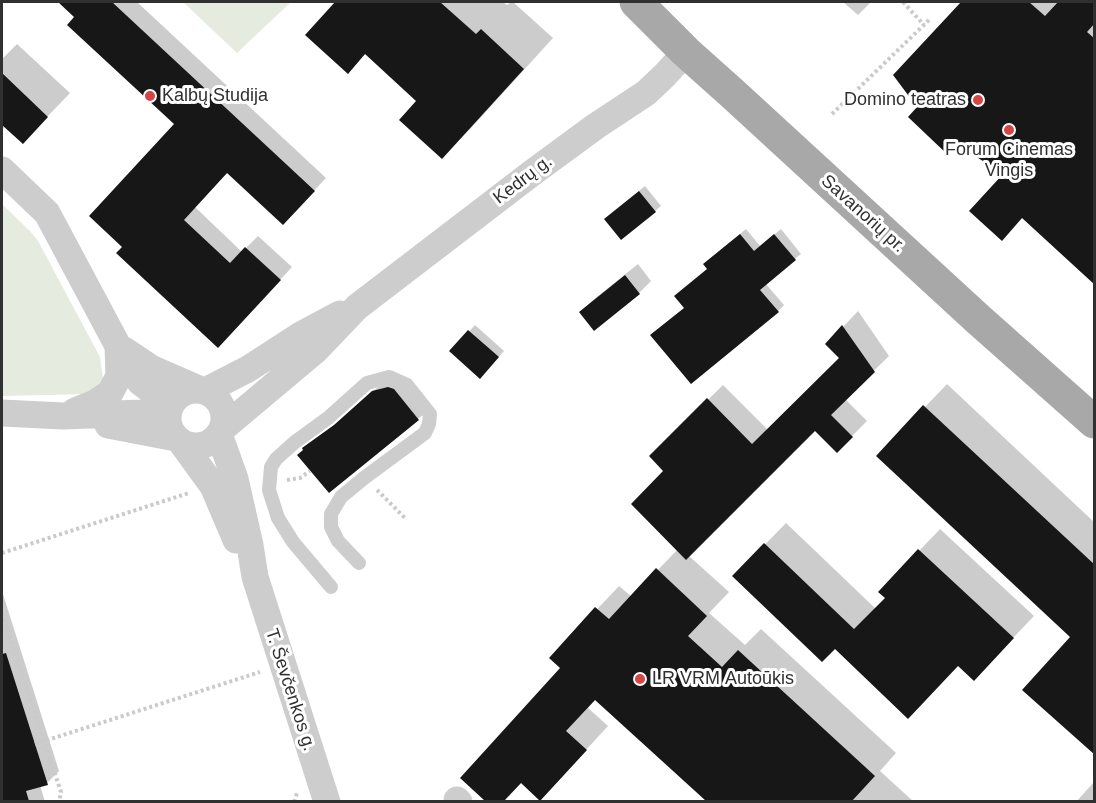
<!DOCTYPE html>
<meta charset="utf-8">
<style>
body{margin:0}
#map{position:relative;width:1096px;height:803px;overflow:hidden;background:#fff;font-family:Helvetica,sans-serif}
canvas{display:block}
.frame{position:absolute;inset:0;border:3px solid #303030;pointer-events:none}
</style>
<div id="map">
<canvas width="1096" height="803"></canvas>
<div class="frame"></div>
</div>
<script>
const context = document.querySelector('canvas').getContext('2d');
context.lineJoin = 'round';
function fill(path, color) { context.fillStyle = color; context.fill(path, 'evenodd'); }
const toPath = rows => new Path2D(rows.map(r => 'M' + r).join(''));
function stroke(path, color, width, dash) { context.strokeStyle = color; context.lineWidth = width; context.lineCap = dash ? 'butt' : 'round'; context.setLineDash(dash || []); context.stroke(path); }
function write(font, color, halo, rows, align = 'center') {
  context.font = font + ' Helvetica,sans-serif'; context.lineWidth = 6; context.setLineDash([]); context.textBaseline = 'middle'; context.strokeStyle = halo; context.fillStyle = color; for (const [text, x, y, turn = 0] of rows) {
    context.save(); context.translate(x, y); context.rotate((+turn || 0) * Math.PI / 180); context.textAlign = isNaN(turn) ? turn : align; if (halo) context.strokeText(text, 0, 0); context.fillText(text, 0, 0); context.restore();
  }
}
fill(toPath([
 [183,2,291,2,237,53],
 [2,204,30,231,38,241,100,357,103,378,101,389,91,394,2,396]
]), '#e5ebdf');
fill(toPath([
 [60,2,137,2,326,178,295,211,228,172,195,207,242,252,258,236,292,267,230,334,124,247,176,124,76,16],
 [337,2,503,2,507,5,511,2,513,2,553,38,472,127,442,157,418,101,366,53,348,72,307,34],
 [843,2,871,2,858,15],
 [964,2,1094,2,1094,283,1023,217,1002,238,1005,174,919,108,895,75],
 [17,44,70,93,23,142,5,126,3,129,2,128,2,59],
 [645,186,661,206,655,211,612,213],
 [746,229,760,246,781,229,801,254,765,283,784,305,778,311,685,308,708,268,711,258],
 [638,264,651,281,639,293,581,312,593,300],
 [858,311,889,356,845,399,867,421,837,451,815,428,688,555,729,592,709,613,745,645,761,629,896,753,880,771,914,802,708,802,596,699,588,708,608,726,562,776,522,782,503,802,488,802,462,778,563,668,551,658,619,586,632,597,678,549,665,471,651,456,723,385,768,430,841,358,827,344],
 [475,325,504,351,480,377,451,351],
 [395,381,424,414,329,491,304,448,342,419,379,386],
 [947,384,1094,522,1094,736,1072,637,878,456],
 [786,523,876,609,887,598,880,592,940,529,1034,616,974,679,958,665,835,647,734,576],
 [2,591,59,771,47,783,40,785,45,802,2,802],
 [1094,782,1094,802,1076,802]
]), '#0003');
fill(toPath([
 [58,2,112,2,315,191,283,225,227,173,184,220,230,263,245,247,281,280,218,348,116,253,122,247,89,216,174,124,67,25,74,17],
 [335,2,440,2,476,34,481,29,524,69,442,159,399,120,416,101,365,54,348,74,305,35],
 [961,2,1029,2,1045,16,1058,2,1095,2,1095,23,1087,32,1095,39,1095,285,1022,218,1002,241,969,211,1003,174,958,145,948,155,908,117,917,107,893,75],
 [2,73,48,117,23,144,2,125],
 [639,191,656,212,621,240,604,219],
 [740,234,754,251,774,234,796,260,760,290,779,312,691,384,650,335,684,308,674,296,707,269,703,264],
 [625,275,640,294,594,331,579,312],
 [842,325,875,372,831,415,853,437,837,453,815,431,686,560,631,504,663,471,649,456,707,398,752,444,839,358,825,344],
 [468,330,499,357,480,379,449,351],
 [388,387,394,389,419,420,329,493,297,455,303,450,302,448,334,425,372,391],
 [923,405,1095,565,1095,755,1022,690,1070,637,876,456],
 [764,543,854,629,885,598,878,592,918,549,1014,638,974,681,958,666,908,719,835,649,822,662,732,576],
 [656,568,707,616,688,636,722,667,738,650,875,776,852,801,706,801,595,700,566,731,587,750,540,801,521,783,504,801,485,801,460,778,560,668,549,658,595,607,609,619],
 [6,653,48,785,26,791,29,801,2,801,2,654]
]), '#171717');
stroke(toPath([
 [903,2,924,25],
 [832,114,930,19],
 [287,480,300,478,310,471],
 [377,490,405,518],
 [2,553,189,493],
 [2,613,61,792,59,802],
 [35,744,260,672],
 [294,802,297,793]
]), '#cacaca', 4, [3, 3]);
stroke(toPath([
 [331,587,293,542,278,518,269,490,271,467,276,459,295,442,328,418,367,383,389,377,407,385,430,414,429,424,425,433,364,478,341,497,331,514,331,527,338,541,359,563]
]), '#cdcdcd', 14);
stroke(toPath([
 [2,170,47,213,118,346,140,382,170,405],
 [124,350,151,368,199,389],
 '168 418a28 28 0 1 1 56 0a28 28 0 1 1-56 0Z',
 [205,391,248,369,299,336,340,314],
 [75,411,95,403,110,393,119,376,118,346],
 [2,413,63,416,168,412],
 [108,425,176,438],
 [222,429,316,350,357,307,532,173,596,126,646,93,665,75,686,52],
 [219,434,235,479,250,545,255,577,327,802],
 [181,442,213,486,236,540],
 [457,800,459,802]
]), '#cdcdcd', 27);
stroke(toPath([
 [636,2,686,52,733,94,979,320,1094,422]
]), '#a8a8a8', 33);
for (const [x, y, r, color] of [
 [150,96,6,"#d44645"],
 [978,100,6,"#d44645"],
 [1009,130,6,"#d44645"],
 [640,679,6,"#d44645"]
]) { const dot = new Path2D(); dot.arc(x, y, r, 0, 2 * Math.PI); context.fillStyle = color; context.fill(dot); stroke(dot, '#fff', 2); }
write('18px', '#303030', '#fff', [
 ["Kalbų Studija",162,96],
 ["Domino teatras",966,100,"right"],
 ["Forum Cinemas",1009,150,"center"],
 ["Vingis",1009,171,"center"],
 ["LR VRM Autoūkis",652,679]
], 'left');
write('18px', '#303030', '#fff', [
 ["Kedrų g.",523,180,-37],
 ["Savanorių pr.",863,214,42],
 ["T. Ševčenkos g.",290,690,72]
]);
</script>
